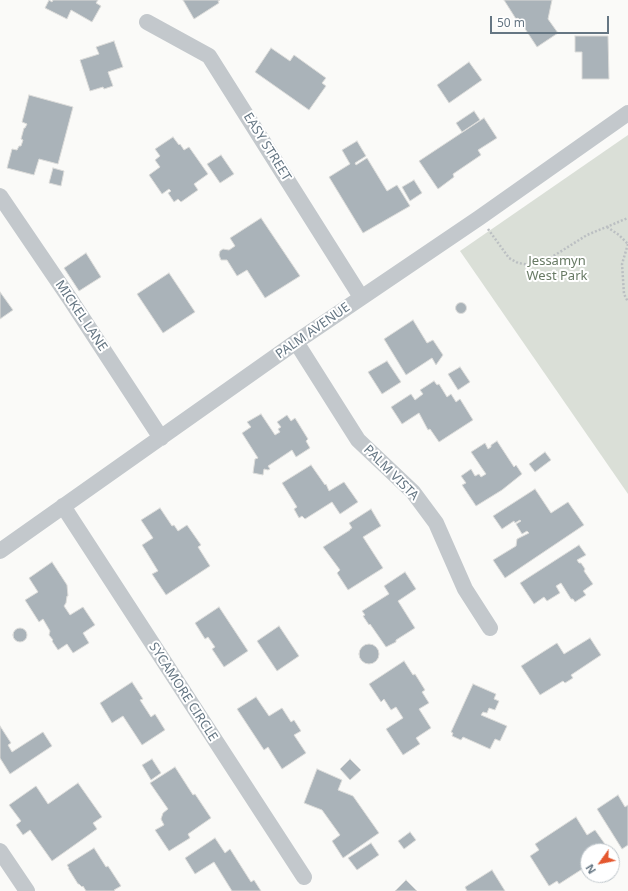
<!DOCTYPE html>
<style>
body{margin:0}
#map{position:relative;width:628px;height:891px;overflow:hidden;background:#fafaf8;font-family:"Noto Sans",sans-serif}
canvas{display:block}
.north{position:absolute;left:580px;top:843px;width:40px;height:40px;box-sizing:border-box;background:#fff;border:1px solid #c1c8cd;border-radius:50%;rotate:237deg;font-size:11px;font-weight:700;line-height:16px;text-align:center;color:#657683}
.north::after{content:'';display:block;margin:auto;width:14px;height:18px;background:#e4572e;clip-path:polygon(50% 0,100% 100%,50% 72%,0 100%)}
.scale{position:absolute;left:490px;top:16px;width:119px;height:18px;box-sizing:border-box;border:2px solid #657683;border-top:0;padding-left:5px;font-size:12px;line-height:14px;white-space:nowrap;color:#657683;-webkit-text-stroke:3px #fff;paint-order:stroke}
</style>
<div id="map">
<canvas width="628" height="891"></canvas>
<div class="north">N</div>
<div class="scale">50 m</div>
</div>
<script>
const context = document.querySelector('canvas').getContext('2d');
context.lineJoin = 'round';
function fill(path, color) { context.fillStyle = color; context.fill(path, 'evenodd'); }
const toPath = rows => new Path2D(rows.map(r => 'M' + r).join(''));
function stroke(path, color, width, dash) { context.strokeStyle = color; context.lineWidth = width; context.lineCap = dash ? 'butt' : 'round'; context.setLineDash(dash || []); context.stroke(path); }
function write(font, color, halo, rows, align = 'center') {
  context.font = font + ' "Noto Sans",sans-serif'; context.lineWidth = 4; context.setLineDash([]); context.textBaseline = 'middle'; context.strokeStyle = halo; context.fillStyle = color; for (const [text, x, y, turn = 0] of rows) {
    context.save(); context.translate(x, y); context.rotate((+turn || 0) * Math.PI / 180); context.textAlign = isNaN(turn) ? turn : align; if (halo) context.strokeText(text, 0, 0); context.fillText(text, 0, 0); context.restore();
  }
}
fill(toPath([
 [628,135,628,494,460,251]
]), '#dadfd7');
const building = toPath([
 [49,0,52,2,53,0,98,0,96,3,101,6,92,22,71,10,67,19,45,8,49,0],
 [183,0,220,0,218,1,219,3,194,19,183,0],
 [504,0,552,0,548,19,558,33,537,47,518,18,516,19,504,0],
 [575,36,608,36,609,79,582,79,582,52,575,52,575,36],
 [114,41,123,67,108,72,113,86,104,89,103,87,90,91,80,60,99,54,96,47,114,41],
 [271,48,290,61,294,55,326,78,322,83,326,86,309,110,255,72,271,48],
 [469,62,482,80,449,103,437,85,469,62],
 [29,95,73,107,58,164,39,159,34,175,7,168,12,149,17,150,19,146,21,146,23,140,21,139,24,128,25,128,27,124,22,122,29,95],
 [474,111,480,120,462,132,456,123,474,111],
 [484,118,497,138,478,150,481,155,453,174,454,177,438,189,419,161,484,118],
 [173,137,179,145,180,144,184,150,189,147,208,174,194,184,198,190,181,202,178,199,174,202,168,193,171,191,169,189,162,194,149,175,160,167,155,160,160,156,155,149,173,137],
 [357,141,366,156,355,163,356,165,367,158,387,191,397,185,410,206,363,233,329,177,350,164,342,150,357,141],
 [221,155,234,174,220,183,207,164,221,155],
 [53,168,64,171,61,186,49,183,53,168],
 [414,180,422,193,410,201,402,187,414,180],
 [261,218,300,276,265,298,247,270,237,276,227,260,221,260,219,255,220,251,223,249,229,250,235,246,230,238,261,218],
 [86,253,101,277,79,291,64,268,86,253],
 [169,273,195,312,163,333,137,294,169,273],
 [0,292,13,310,0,319,0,292],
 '455.5 308a5.5 5.5 0 1 1 11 0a5.5 5.5 0 1 1-11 0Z',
 [413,320,427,343,433,340,443,355,436,365,432,358,406,375,384,339,413,320],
 [387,361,401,382,382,394,368,372,387,361],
 [460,367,470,382,458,390,448,374,460,367],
 [434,381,437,385,439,384,447,397,451,394,456,402,460,399,473,420,439,442,430,429,428,430,419,413,402,424,391,407,411,394,415,400,423,394,420,390,434,381],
 [261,414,275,435,280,432,278,429,281,427,277,422,287,415,291,421,295,418,308,439,306,441,310,448,296,457,292,450,268,466,270,469,268,470,264,469,263,475,253,473,255,459,258,458,242,433,251,427,247,422,261,414],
 [497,441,514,467,516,465,522,474,502,490,476,506,462,485,466,483,461,476,471,469,475,476,479,474,481,477,486,474,471,452,485,443,488,449,491,447,491,445,497,441],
 [545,452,551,460,535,472,529,464,545,452],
 [311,465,325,485,326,484,329,491,344,482,358,502,340,514,332,502,305,519,302,516,299,518,294,509,297,507,282,483,311,465],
 [535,489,551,513,568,502,584,525,505,578,493,560,516,546,517,539,529,533,527,531,522,534,516,524,521,521,520,520,515,523,514,521,502,529,493,516,535,489],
 [160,508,172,526,174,525,178,531,187,525,201,545,198,547,210,566,166,595,152,574,158,571,142,545,153,538,141,520,160,508],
 [371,509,381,526,363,537,383,568,348,590,337,573,340,570,323,547,350,530,350,529,352,528,349,523,371,509],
 [579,545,586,555,577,560,579,563,581,563,585,569,584,571,593,584,583,591,586,595,575,602,573,599,571,599,561,583,556,586,560,593,547,601,544,597,534,604,520,583,579,545],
 [52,562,67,585,68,596,67,596,66,603,64,606,70,615,83,607,95,625,83,633,89,643,73,653,67,644,58,650,52,641,53,640,49,635,50,631,43,619,39,622,25,600,38,592,29,578,52,562],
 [405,572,416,589,398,601,415,628,396,640,396,642,386,647,370,624,369,625,363,616,365,615,362,611,389,594,384,586,405,572],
 [219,607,248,651,224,667,212,649,215,647,208,637,205,639,195,623,219,607],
 [279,626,299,656,277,671,257,641,279,626],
 '13 635a7 7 0 1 1 14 0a7 7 0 1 1-14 0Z',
 [590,638,601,655,571,675,573,678,565,683,563,681,540,695,521,666,557,643,564,654,590,638],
 '359 654a10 10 0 1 1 20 0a10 10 0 1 1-20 0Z',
 [404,661,413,675,415,674,425,690,422,692,429,703,419,709,431,728,416,738,420,744,403,755,386,729,403,718,396,707,391,710,384,699,381,702,369,684,404,661],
 [132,682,143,699,140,700,151,717,155,714,165,730,142,745,123,716,112,723,100,703,132,682],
 [473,684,496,694,494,699,499,701,495,710,489,708,487,713,483,712,481,715,507,726,500,741,495,739,490,749,463,737,461,740,452,736,453,733,451,732,473,684],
 [256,697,269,716,282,708,291,722,294,720,301,731,294,735,306,753,282,769,268,747,264,750,237,709,256,697],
 [0,726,11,743,8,745,12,752,43,732,52,746,10,774,0,758,0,726],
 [152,759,161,773,151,780,142,765,152,759],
 [350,759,361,770,350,780,340,769,350,759],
 [175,767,193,795,195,794,211,818,188,834,190,838,169,851,155,830,164,825,161,819,163,813,168,809,150,783,175,767],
 [317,769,342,780,338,790,353,796,379,833,343,858,332,841,340,835,322,810,304,803,317,769],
 [78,783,102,817,93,823,97,829,52,861,30,830,23,835,16,825,21,821,9,805,36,786,48,804,78,783],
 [618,795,625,807,628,805,628,845,622,849,597,809,618,795],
 [576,817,587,835,595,830,607,847,601,851,588,851,588,859,585,862,587,866,559,884,557,881,549,886,530,856,539,850,535,844,576,817],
 [410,832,416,840,404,849,398,841,410,832],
 [215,838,225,853,230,849,251,882,254,880,261,891,232,891,214,862,195,874,185,858,215,838],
 [371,843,379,855,357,870,348,858,371,843],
 [94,848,106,867,108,866,121,886,114,890,115,891,86,891,83,886,82,887,79,884,78,884,68,868,69,868,67,865,94,848],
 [492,870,505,891,467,891,465,887,492,870],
 [406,880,417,891,395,891,406,880]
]);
fill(building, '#aab3b9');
stroke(building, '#dcdcda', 1);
stroke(toPath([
 [607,227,619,235,628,244],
 [488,229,509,258,518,263,530,265,544,262,587,235,628,218],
 [628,244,622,264,624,294,628,302]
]), '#bbbfc2', 2.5, [2, 2]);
stroke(toPath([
 [147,22,209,56,361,297],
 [0,196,70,299,161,438],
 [296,342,358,440,413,492,436,523,465,589,490,628],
 [63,506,304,877],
 [0,551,296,342,479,218,628,113],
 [0,851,27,891]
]), '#c3c8cc', 16);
write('13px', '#657683', '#fff', [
 ["EASY STREET",267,147,58],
 ["MICKEL LANE",81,316,56],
 ["PALM AVENUE",313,331,-35],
 ["PALM VISTA",391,473,45],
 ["SYCAMORE CIRCLE",183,692,57]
]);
write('13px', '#687a64', '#fff', [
 ["Jessamyn",557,261],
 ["West Park",557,276]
]);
</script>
